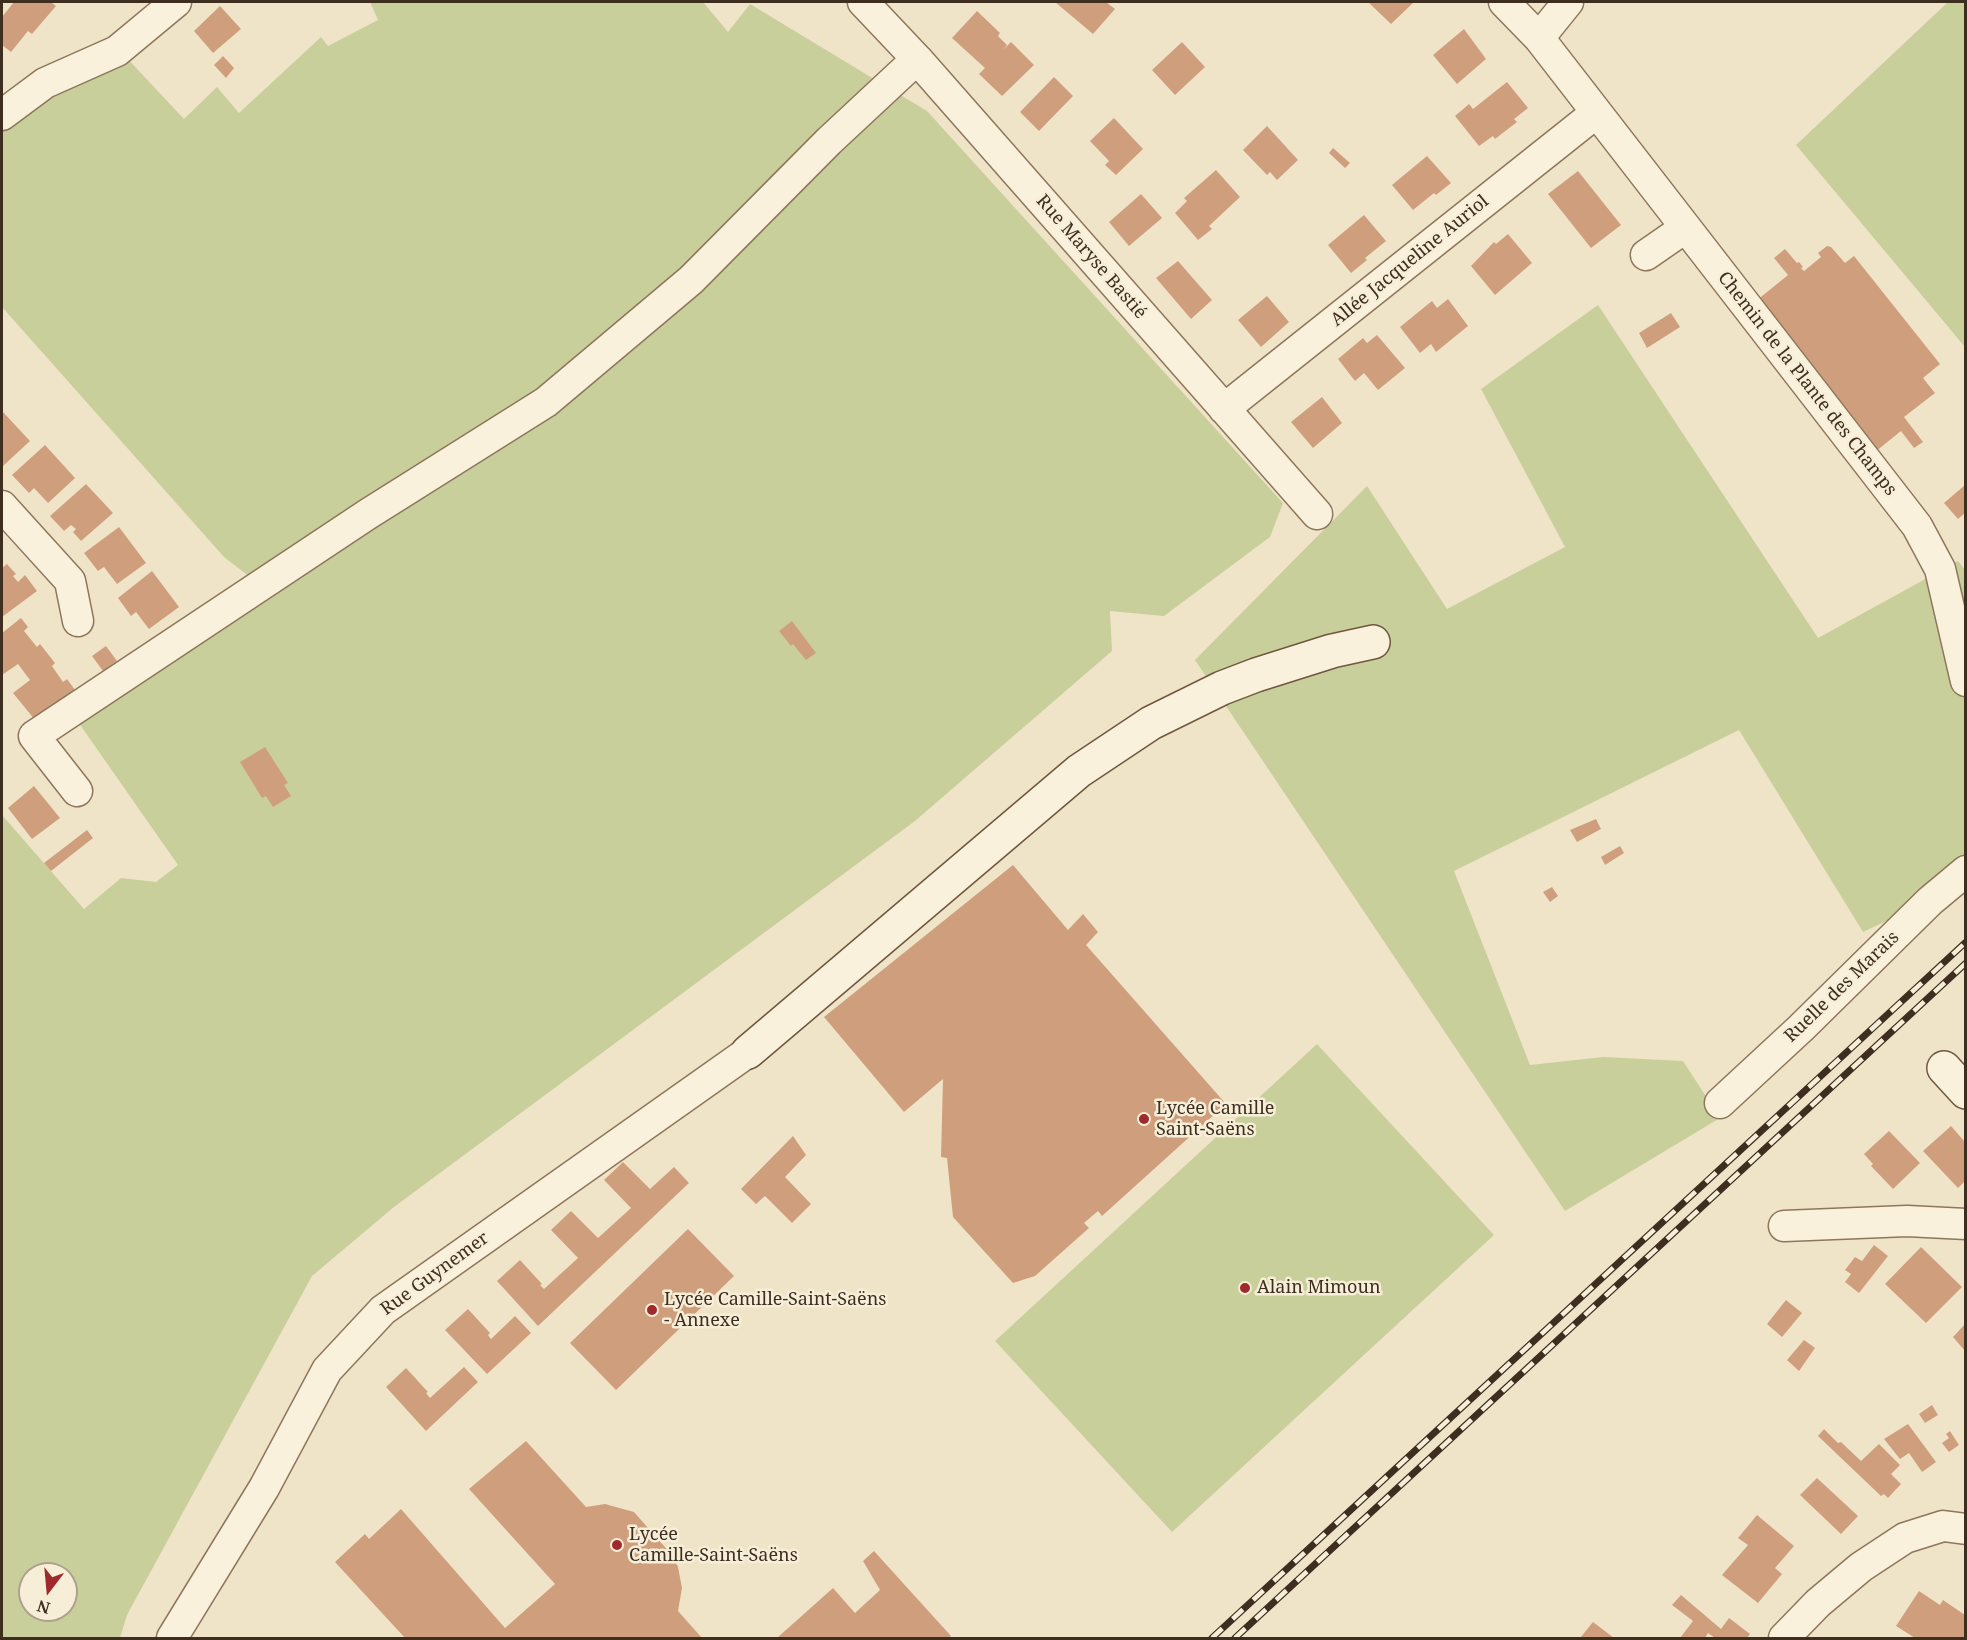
<!DOCTYPE html>
<meta charset="utf-8">
<style>
body{margin:0}
#map{position:relative;width:1967px;height:1640px;overflow:hidden;background:#f0e4c8;font-family:"Noto Serif",serif}
canvas{display:block}
.frame{position:absolute;inset:0;border:3px solid #3d2e20;pointer-events:none}
.north{position:absolute;left:18px;top:1562px;width:60px;height:60px;box-sizing:border-box;background:#f7eed8;border:2px solid #ada18e;border-radius:50%;rotate:196deg;font-size:16px;font-weight:700;line-height:24px;text-align:center;color:#3d2e20}
.north::after{content:'';display:block;margin:auto;width:21px;height:27px;background:#9e2a2b;clip-path:polygon(50% 0,100% 100%,50% 72%,0 100%)}
</style>
<div id="map">
<canvas width="1967" height="1640"></canvas>
<div class="frame"></div>
<div class="north">N</div>
</div>
<script>
const context = document.querySelector('canvas').getContext('2d');
context.lineJoin = 'round';
function fill(path, color) { context.fillStyle = color; context.fill(path, 'evenodd'); }
const toPath = rows => new Path2D(rows.map(r => 'M' + r).join(''));
function stroke(path, color, width, dash) { context.strokeStyle = color; context.lineWidth = width; context.lineCap = dash ? 'butt' : 'round'; context.setLineDash(dash || []); context.stroke(path); }
function write(font, color, halo, rows, align = 'center') {
  context.font = font + ' "Noto Serif",serif'; context.lineWidth = 5; context.setLineDash([]); context.textBaseline = 'middle'; context.strokeStyle = halo; context.fillStyle = color; for (const [text, x, y, turn = 0] of rows) {
    context.save(); context.translate(x, y); context.rotate((+turn || 0) * Math.PI / 180); context.textAlign = isNaN(turn) ? turn : align; if (halo) context.strokeText(text, 0, 0); context.fillText(text, 0, 0); context.restore();
  }
}
fill(toPath([
 [370,2,703,2,728,32,750,4,927,111,1283,503,1270,537,1164,616,1110,611,1112,651,915,821,394,1207,312,1276,127,1615,120,1638,2,1638,2,815,84,909,121,878,156,882,178,865,76,719,263,587,224,557,2,307,2,125,45,96,125,56,184,119,217,87,239,113,321,37,328,46,378,20],
 [30,1574,66,1574,66,1610,30,1610],
 [1948,2,1965,2,1965,347,1796,145],
 [1598,305,1818,638,1958,561,1965,570,1965,884,1863,932,1739,730,1454,871,1530,1065,1603,1057,1683,1061,1720,1118,1565,1211,1195,660,1367,486,1447,609,1565,547,1481,389],
 [1317,1044,1494,1235,1172,1532,995,1341]
]), '#c9cf9b');
fill(toPath([
 [14,2,51,2,56,6,32,34,28,31,11,52,2,45,2,17],
 [1055,2,1106,2,1115,9,1093,34],
 [1368,2,1414,2,1391,24],
 [220,6,241,29,213,53,194,31],
 [977,11,1000,33,998,36,1007,45,1003,50,1011,42,1034,65,1002,96,979,74,985,68,952,38],
 [1464,29,1486,59,1457,84,1433,55],
 [1182,42,1205,67,1175,95,1152,70],
 [223,56,234,68,226,78,214,65],
 [1054,77,1073,96,1039,131,1020,112],
 [1507,82,1528,108,1514,119,1517,122,1495,139,1493,136,1479,146,1455,116,1469,104,1473,109],
 [1114,118,1143,149,1116,175,1105,165,1109,161,1090,141],
 [1267,126,1298,160,1277,180,1270,172,1267,175,1243,150],
 [1333,148,1350,163,1345,168,1329,153],
 [1427,156,1451,183,1436,195,1434,193,1413,210,1392,185],
 [1216,170,1240,197,1209,226,1212,229,1198,240,1175,213,1187,201,1184,198],
 [1578,171,1621,225,1591,248,1548,194],
 [1141,194,1162,218,1129,246,1109,222],
 [1364,215,1386,241,1365,258,1367,260,1351,273,1328,245],
 [1508,234,1532,263,1495,295,1471,266,1494,242,1496,244],
 [1827,246,1831,247,1845,263,1854,256,1940,364,1923,378,1935,393,1904,417,1923,442,1914,448,1901,431,1875,452,1756,301,1788,275,1774,258,1785,249,1797,263,1799,262,1803,267,1801,268,1804,271,1821,257,1818,253],
 [1178,261,1212,300,1191,319,1156,278],
 [1267,296,1289,322,1261,347,1238,320],
 [1448,299,1468,326,1436,352,1431,344,1420,353,1400,327,1432,301,1437,308],
 [1671,313,1680,327,1647,348,1639,333],
 [1377,335,1405,368,1378,390,1364,373,1355,381,1338,359,1363,338,1367,343],
 [1322,397,1342,423,1313,448,1291,422],
 [2,411,30,441,3,466,2,464],
 [45,445,75,478,48,503,34,488,29,493,12,475],
 [86,484,113,513,81,541,73,532,76,529,71,525,64,531,50,516],
 [1965,485,1965,513,1958,519,1944,503],
 [119,527,146,563,117,584,104,567,98,571,84,553],
 [7,564,16,574,13,576,18,582,25,575,37,591,2,617,2,568],
 [152,571,179,607,149,629,136,612,131,616,118,598],
 [21,618,28,627,24,631,37,647,40,644,55,663,52,666,63,682,67,679,75,690,35,720,13,693,30,680,18,664,2,675,2,633],
 [792,621,816,653,806,660,793,644,791,646,779,631],
 [106,646,117,661,103,671,92,656],
 [265,747,288,783,284,785,291,796,273,807,266,796,262,798,240,762],
 [34,786,60,818,32,839,8,808],
 [1596,819,1601,829,1577,842,1570,830],
 [87,830,93,838,51,871,44,863],
 [1620,846,1624,853,1605,865,1601,857],
 [1013,865,1068,930,1083,914,1098,932,1086,945,1226,1104,1102,1216,1098,1211,1084,1223,1089,1228,1035,1276,1013,1283,953,1217,947,1158,941,1157,943,1079,904,1112,824,1017],
 [1552,887,1558,896,1550,902,1543,892],
 [1951,1126,1965,1142,1965,1181,1958,1188,1923,1151],
 [1889,1131,1920,1163,1893,1189,1871,1166,1873,1164,1864,1154],
 [793,1136,806,1155,785,1177,811,1204,792,1223,765,1196,756,1204,741,1189],
 [623,1162,650,1189,674,1167,689,1183,538,1326,497,1281,520,1260,542,1284,540,1285,544,1289,578,1258,551,1230,571,1211,598,1238,631,1208,604,1180],
 [688,1229,734,1276,616,1390,570,1343],
 [1874,1245,1888,1256,1859,1293,1845,1282,1851,1274,1845,1270,1855,1257,1862,1261],
 [1921,1247,1962,1287,1926,1323,1885,1284],
 [1786,1300,1802,1313,1782,1337,1767,1324],
 [468,1309,490,1333,488,1335,491,1339,515,1316,531,1333,487,1374,445,1330],
 [1965,1324,1965,1351,1953,1337],
 [1804,1340,1815,1348,1799,1371,1787,1360],
 [464,1367,478,1382,426,1431,386,1387,406,1368,428,1392,426,1393,430,1398],
 [1932,1405,1938,1415,1925,1423,1919,1414],
 [1908,1424,1936,1462,1922,1472,1909,1453,1900,1459,1884,1439],
 [1824,1429,1838,1443,1841,1442,1861,1461,1879,1444,1900,1465,1891,1474,1901,1484,1888,1498,1884,1494,1881,1496,1818,1436],
 [1950,1431,1959,1445,1949,1452,1942,1443,1949,1438,1946,1434],
 [526,1441,586,1507,605,1504,634,1512,671,1554,678,1567,682,1588,678,1611,702,1638,405,1638,335,1562,365,1534,369,1539,401,1509,505,1628,555,1584,469,1489],
 [1817,1478,1858,1516,1841,1534,1800,1495],
 [1757,1515,1794,1546,1775,1568,1782,1574,1758,1603,1722,1575,1748,1545,1738,1538],
 [874,1551,951,1636,948,1638,777,1638,833,1588,855,1613,880,1590,863,1561],
 [1919,1591,1940,1605,1943,1600,1965,1615,1965,1638,1915,1638,1896,1626],
 [1681,1595,1721,1629,1729,1618,1750,1634,1747,1638,1715,1638,1708,1633,1705,1638,1680,1638,1693,1621,1672,1605],
 [1593,1622,1614,1638,1580,1638]
]), '#cf9f7d');
const minor = toPath([
 [863,2,917,59,1317,514],
 [1504,2,1539,38,1917,526,1940,569,1966,681],
 [1539,38,1568,2],
 [2,115,45,83,117,51,176,2],
 [1646,255,1685,228],
 [1224,409,1596,113],
 [2,506,70,581,78,621],
 [77,791,34,736,368,514,546,402,691,280,829,141,917,59],
 [1720,1103,1801,1028,1930,901,1966,871],
 [1784,1226,1907,1221,1966,1224],
 [172,1638,264,1488,327,1370,383,1310,748,1052],
 [1784,1638,1818,1603,1861,1567,1905,1538,1943,1526,1966,1529]
]);
const secondary = toPath([
 [748,1052,1079,771,1151,723,1222,688,1256,675,1332,651,1373,642],
 [1944,1068,1966,1092]
]);
stroke(minor, '#8d765c', 33);
stroke(secondary, '#6f573f', 36);
stroke(minor, '#faf1dc', 30);
stroke(secondary, '#faf1dc', 33);
const rail = toPath([
 [1212,1638,1966,942],
 [1235,1638,1966,963]
]);
stroke(rail, '#3d2e20', 7);
stroke(rail, '#f7eed8', 4.5, [14]);
for (const [x, y, r, color] of [
 [1144,1119,6,"#9e2a2b"],
 [1245,1288,6,"#9e2a2b"],
 [652,1310,6,"#9e2a2b"],
 [617,1545,6,"#9e2a2b"]
]) { const dot = new Path2D(); dot.arc(x, y, r, 0, 2 * Math.PI); context.fillStyle = color; context.fill(dot); stroke(dot, '#f7eed8', 2); }
write('18px', '#3d2e20', '#f7eed8', [
 ["Rue Maryse Bastié",1091,257,49],
 ["Allée Jacqueline Auriol",1410,261,-39],
 ["Chemin de la Plante des Champs",1807,384,52],
 ["Ruelle des Marais",1842,987,-44],
 ["Rue Guynemer",435,1274,-36]
]);
write('18px', '#3d2e20', '#f7eed8', [
 ["Lycée Camille",1156,1109],
 ["Saint-Saëns",1156,1130],
 ["Alain Mimoun",1257,1288],
 ["Lycée Camille-Saint-Saëns",664,1300],
 ["- Annexe",664,1321],
 ["Lycée",629,1535],
 ["Camille-Saint-Saëns",629,1556]
], 'left');
</script>
